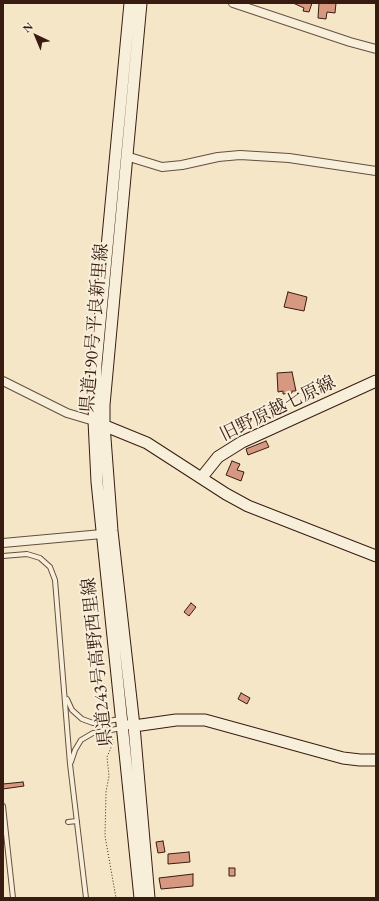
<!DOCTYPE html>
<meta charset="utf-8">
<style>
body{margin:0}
#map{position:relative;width:379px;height:901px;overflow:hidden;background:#f4e6c7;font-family:"EB Garamond",serif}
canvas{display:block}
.frame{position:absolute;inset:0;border:4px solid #381c11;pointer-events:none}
.north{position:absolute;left:16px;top:16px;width:40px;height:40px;-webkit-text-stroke:3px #f8efdb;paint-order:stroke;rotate:316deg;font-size:11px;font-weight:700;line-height:16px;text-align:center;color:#381c11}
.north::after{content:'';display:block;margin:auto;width:14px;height:18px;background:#381c11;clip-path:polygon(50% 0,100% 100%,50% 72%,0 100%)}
</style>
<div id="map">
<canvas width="379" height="901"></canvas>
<div class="frame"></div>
<div class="north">N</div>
</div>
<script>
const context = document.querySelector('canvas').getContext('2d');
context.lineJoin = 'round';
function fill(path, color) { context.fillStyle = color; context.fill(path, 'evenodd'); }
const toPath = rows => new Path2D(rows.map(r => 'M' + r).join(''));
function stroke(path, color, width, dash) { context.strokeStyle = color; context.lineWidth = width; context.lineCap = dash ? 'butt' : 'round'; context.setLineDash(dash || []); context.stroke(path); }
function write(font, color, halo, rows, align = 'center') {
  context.font = font + ' "EB Garamond","Noto Serif JP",serif'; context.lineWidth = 4; context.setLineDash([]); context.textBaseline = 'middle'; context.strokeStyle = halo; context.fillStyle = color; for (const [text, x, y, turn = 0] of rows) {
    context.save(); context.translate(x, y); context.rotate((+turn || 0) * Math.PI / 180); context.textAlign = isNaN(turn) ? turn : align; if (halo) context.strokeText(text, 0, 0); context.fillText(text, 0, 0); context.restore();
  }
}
const building = toPath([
 [293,3,312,3,309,12,303,11,304,8,293,3],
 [319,3,336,3,335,13,327,12,326,19,318,18,319,3],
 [288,292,307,297,304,311,284,307,288,292],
 [292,372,296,391,292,391,292,393,283,394,283,391,278,392,277,373,292,372],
 [266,441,269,447,248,455,246,449,266,441],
 [232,461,240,464,237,470,244,472,241,481,226,475,232,461],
 [191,603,196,607,189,616,184,612,191,603],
 [241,693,250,698,247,704,238,699,241,693],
 [23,782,24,786,3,789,3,784,23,782],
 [163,841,165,852,158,853,156,842,163,841],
 [189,852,190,862,168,864,168,854,189,852],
 [229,868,235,868,235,876,229,876,229,868],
 [193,874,193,886,161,889,159,878,193,874]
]);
fill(building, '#d69880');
stroke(building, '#381c11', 1);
const lane = toPath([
 [3,556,27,554,40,558,50,567,55,580,70,764,86,898],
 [67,699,72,710,82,719,93,723,121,719,133,726],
 [71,762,75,750,81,740,93,733,134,726],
 [3,806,13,898],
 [68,822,77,821]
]);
const street = toPath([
 [233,3,350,42,376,49],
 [126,156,162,167,182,165,218,157,240,155,289,158,376,171],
 [3,381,67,413,94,421],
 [3,543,102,534]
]);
const secondary = toPath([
 [130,3,96,364,94,421,97,482,140,898],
 [141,3,104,405,104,425,112,531,134,726,149,898],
 [98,423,147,443,226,494,248,506,376,556],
 [202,477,218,457,242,442,376,381],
 [134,726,176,720,205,720,343,758,360,760,376,760]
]);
stroke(lane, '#674e3e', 6);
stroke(street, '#674e3e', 10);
stroke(secondary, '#381c11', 13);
stroke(toPath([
 [112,736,113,743,107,757,109,776,106,792,105,836,116,898]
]), '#381c11', 1, [1, 2]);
stroke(lane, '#f8efdb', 4);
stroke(street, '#f8efdb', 8);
stroke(secondary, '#f8efdb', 11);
write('18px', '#381c11', '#f8efdb', [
 ["県道190号平良新里線",95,328,-85],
 ["旧野原越七原線",278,409,-26],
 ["県道243号高野西里線",98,662,-96]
]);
</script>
